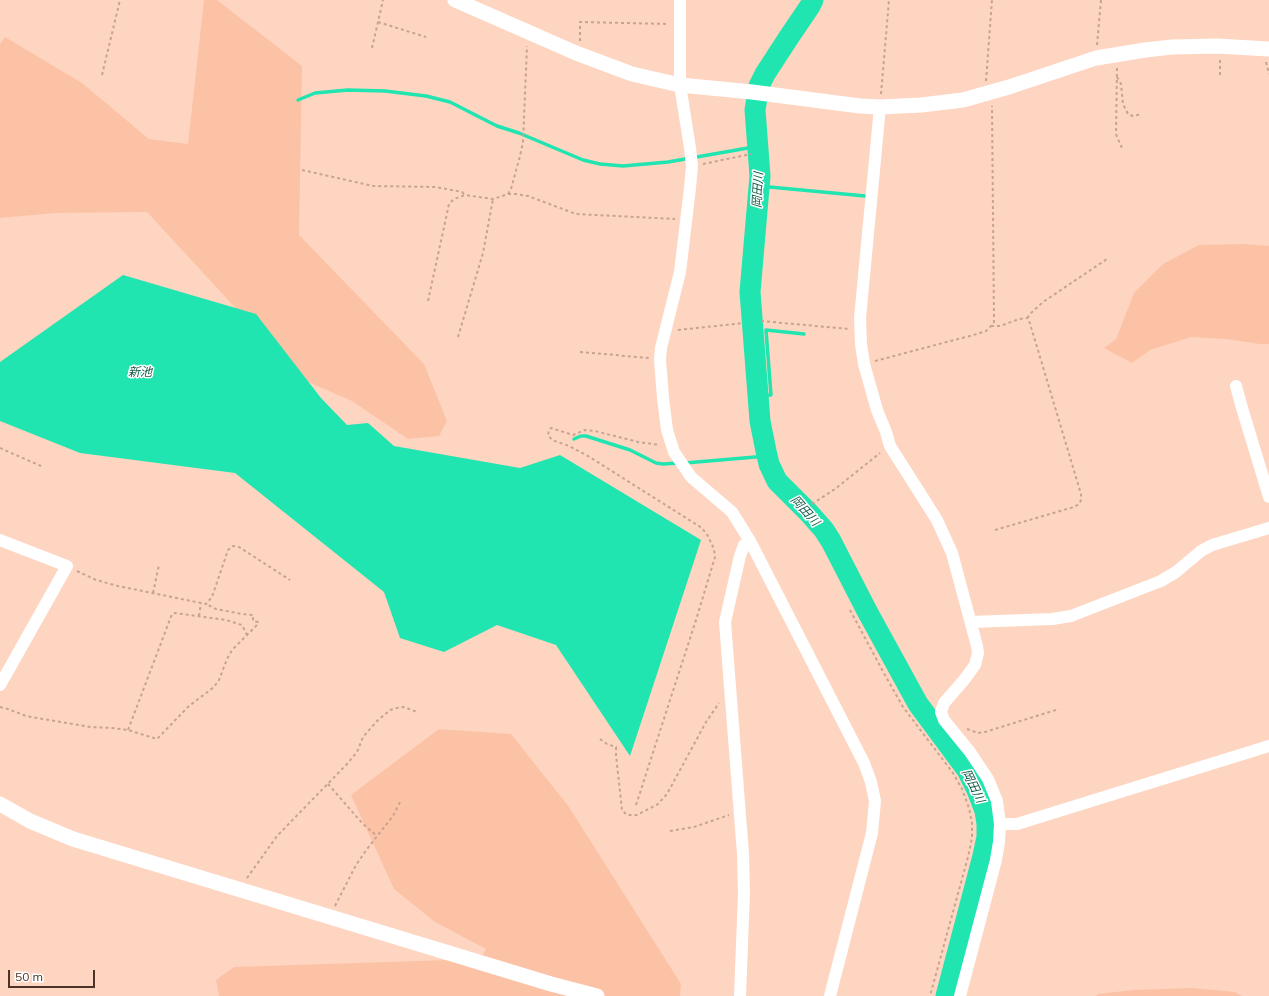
<!DOCTYPE html>
<meta charset="utf-8">
<style>
body{margin:0}
#map{position:relative;width:1269px;height:996px;overflow:hidden;background:#fed5c1;font-family:Mulish,sans-serif}
canvas{display:block}
.scale{position:absolute;left:8px;top:970px;width:87px;height:18px;box-sizing:border-box;border:2px solid #4d3326;border-top:0;padding-left:5px;font-size:12px;line-height:14px;white-space:nowrap;color:#4d3326;-webkit-text-stroke:3px #fff;paint-order:stroke}
</style>
<div id="map">
<canvas width="1269" height="996"></canvas>
<div class="scale">50 m</div>
</div>
<script>
const context = document.querySelector('canvas').getContext('2d');
context.lineJoin = 'round';
function fill(path, color) { context.fillStyle = color; context.fill(path, 'evenodd'); }
const toPath = rows => new Path2D(rows.map(r => 'M' + r).join(''));
function stroke(path, color, width, dash) { context.strokeStyle = color; context.lineWidth = width; context.lineCap = dash ? 'butt' : 'round'; context.setLineDash(dash || []); context.stroke(path); }
function write(font, color, halo, rows, align = 'center') {
  context.font = font + ' Mulish,"Noto Sans JP",sans-serif'; context.lineWidth = 3; context.setLineDash([]); context.textBaseline = 'middle'; context.strokeStyle = halo; context.fillStyle = color; for (const [text, x, y, turn = 0] of rows) {
    context.save(); context.translate(x, y); context.rotate((+turn || 0) * Math.PI / 180); context.textAlign = isNaN(turn) ? turn : align; if (halo) context.strokeText(text, 0, 0); context.fillText(text, 0, 0); context.restore();
  }
}
fill(toPath([
 [204,0,217,0,302,66,299,235,424,364,447,421,439,436,408,439,352,401,301,379,147,212,55,213,0,218,0,44,5,37,82,83,149,139,188,144],
 [1245,244,1269,246,1269,344,1260,344,1226,339,1191,337,1150,350,1132,363,1104,348,1116,339,1134,293,1163,264,1199,245],
 [439,729,511,734,569,807,681,984,680,996,219,996,216,980,234,967,480,959,486,949,435,922,394,889,351,795],
 [1192,988,1235,992,1242,996,1096,996,1098,994,1133,990]
]), '#fcc2a5');
fill(toPath([
 [123,275,256,314,321,398,347,425,368,423,394,446,520,468,560,455,701,540,630,756,556,645,497,625,444,652,400,638,384,592,235,473,80,453,0,421,0,362]
]), '#20e5b0');
stroke(toPath([
 [298,100,315,93,348,90,385,91,426,96,450,102,497,126,519,133,583,160,600,164,623,166,668,162,748,148,758,148],
 [759,186,865,196],
 [758,396,771,395,766,330,804,334],
 [574,439,581,436,586,436,630,450,656,463,663,464,679,463],
 [685,463,767,456]
]), '#20e5b0', 3.5);
stroke(toPath([
 [813,0,810,6,789,37,765,74,759,86,755,110,760,176,750,292,760,421,766,451,769,464,777,481,809,513,824,530,831,541,867,611,918,704,967,770,977,790,985,811,987,824,987,837,983,856,946,996]
]), '#20e5b0', 21);
stroke(toPath([
 [378,22,426,37],
 [580,41,580,22,669,24],
 [1097,45,1101,0],
 [372,48,383,0],
 [1220,60,1220,76],
 [1266,62,1269,74],
 [1117,68,1116,134,1118,139,1122,148],
 [102,75,120,0],
 [1117,77,1121,84,1123,104,1128,114,1133,116,1142,114],
 [986,81,992,0],
 [881,94,889,0],
 [703,164,751,154],
 [302,170,373,186,436,187,462,192,465,195],
 [508,194,516,194,528,196,576,214,675,219],
 [428,301,449,204,454,199,465,195,493,199,508,194,511,189,520,156,523,142,527,46],
 [761,321,849,329],
 [991,326,1000,326,1019,319,1028,318],
 [678,330,744,323],
 [458,337,483,253,493,199],
 [580,352,649,358],
 [875,361,977,334,986,331,991,326,994,322,992,106],
 [0,448,41,466],
 [812,504,835,489,880,453],
 [995,530,1074,507,1079,504,1081,500,1081,494,1028,317,1030,314,1043,302,1107,259],
 [77,571,96,580,118,586,206,604,212,597,228,550,233,546,239,547,290,580],
 [153,593,159,565],
 [850,610,886,677,903,707,953,773,962,789,969,808,972,823,972,838,968,857,930,996],
 [199,616,201,603],
 [0,707,8,709,26,716,90,727,112,728,128,730,157,739,189,706,214,687,219,680,227,659,232,650,257,625,258,622,253,621,253,615,242,614,216,609,206,604],
 [967,729,978,733,985,732,1059,709],
 [128,730,172,614,175,613,226,620,242,625,247,635],
 [600,739,607,744,616,747,616,755,622,810,627,815,637,815,658,804,667,794,706,722,719,703],
 [328,784,363,824,377,836],
 [636,805,696,620,712,567,715,557,714,549,708,536,702,528,588,456,569,446,552,440,548,435,549,430,551,428,573,435,585,430,595,431,638,442,660,445],
 [670,831,694,827,729,815],
 [247,878,277,836,347,764,357,752,363,737,377,721,390,710,397,708,404,707,417,712],
 [335,906,356,865,367,849,393,816,401,800]
]), '#c8a392', 2, [3, 3]);
stroke(toPath([
 [680,0,680,85,690,148,692,166,690,188,680,272,661,348,660,360,663,398,667,430,674,452,691,477,732,512,740,525,750,541,864,763,871,782,875,801,872,833,830,996],
 [880,107,860,318,861,344,864,364,877,410,886,432,890,446,937,520,952,553,977,646,978,653,975,665,964,680,944,703,941,712,944,720,970,752,988,779,997,801,1000,824,999,842,996,860,960,996],
 [1236,386,1242,408,1269,497],
 [0,540,67,566,0,685],
 [971,622,1052,619,1071,616,1161,581,1176,572,1201,551,1212,545,1269,528],
 [1000,824,1017,824,1269,746],
 [740,996,744,893,743,854,725,622,740,556,744,545,750,541]
]), '#fff', 12);
stroke(toPath([
 [455,0,576,53,632,74,680,85,752,92,860,106,880,107,921,105,963,100,1009,87,1096,58,1145,50,1172,47,1217,46,1269,49],
 [0,804,30,821,73,839,551,984,597,996]
]), '#fff', 15);
write('italic 12px', '#105842', '#fff', [
 ["岡田川",758,190,-87],
 ["新池",140,372],
 ["岡田川",805,511,48],
 ["岡田川",973,786,64]
]);
</script>
